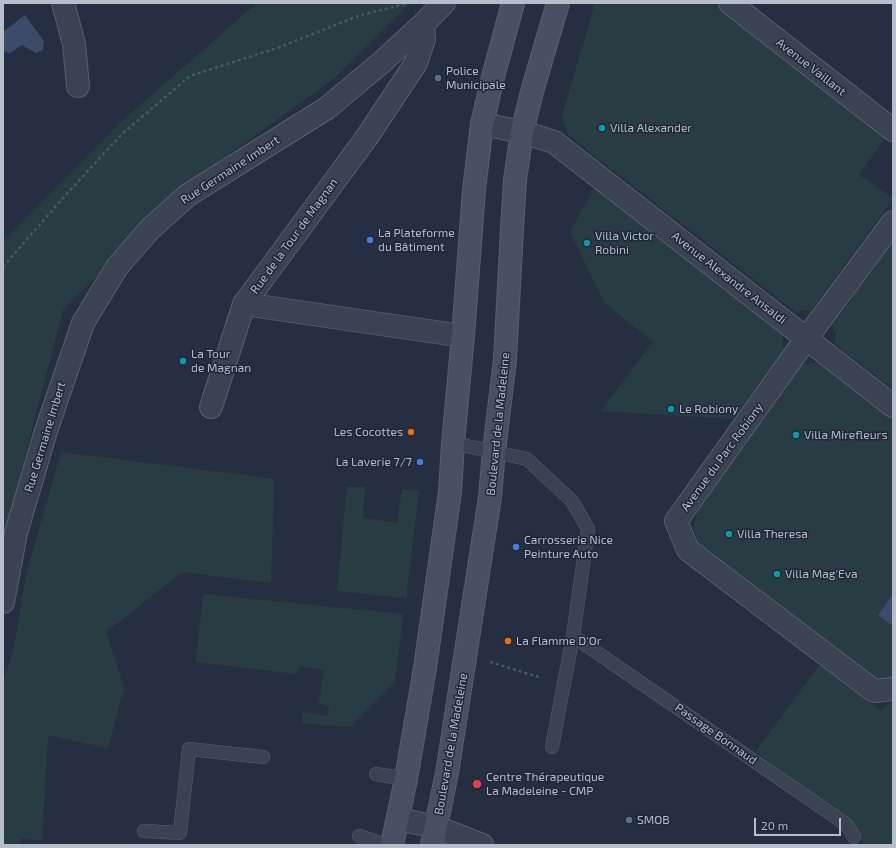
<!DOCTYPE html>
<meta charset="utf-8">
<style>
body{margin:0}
#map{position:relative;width:896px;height:848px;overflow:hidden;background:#262f42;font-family:"Exo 2",sans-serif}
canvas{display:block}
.frame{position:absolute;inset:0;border:4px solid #b7bdcb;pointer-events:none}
.scale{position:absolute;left:754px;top:818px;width:87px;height:18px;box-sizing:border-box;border:2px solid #b7bdcb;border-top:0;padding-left:5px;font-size:12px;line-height:14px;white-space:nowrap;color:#b7bdcb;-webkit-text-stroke:3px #1f2637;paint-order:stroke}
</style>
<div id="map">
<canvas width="896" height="848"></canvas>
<div class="frame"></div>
<div class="scale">20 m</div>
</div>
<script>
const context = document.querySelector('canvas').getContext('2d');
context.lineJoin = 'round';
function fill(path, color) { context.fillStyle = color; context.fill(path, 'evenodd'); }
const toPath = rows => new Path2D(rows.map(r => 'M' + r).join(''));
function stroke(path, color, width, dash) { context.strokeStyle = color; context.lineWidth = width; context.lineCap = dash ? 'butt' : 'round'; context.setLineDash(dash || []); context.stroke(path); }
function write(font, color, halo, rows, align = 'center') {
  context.font = font + ' "Exo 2",sans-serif'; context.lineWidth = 3; context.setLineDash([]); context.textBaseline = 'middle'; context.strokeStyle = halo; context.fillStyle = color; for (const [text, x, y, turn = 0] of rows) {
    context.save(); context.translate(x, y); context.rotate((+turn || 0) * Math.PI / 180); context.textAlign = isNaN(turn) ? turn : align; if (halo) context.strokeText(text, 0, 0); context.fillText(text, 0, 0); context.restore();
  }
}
fill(toPath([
 [257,3,410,3,336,77,184,187,63,310,3,541,3,242,122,121],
 [595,3,714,3,885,138,859,175,893,198,893,199,810,312,802,310,797,313,568,135,562,116],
 [596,185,781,330,784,349,733,419,601,411,653,342,604,302,570,232],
 [893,240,893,389,835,344,836,335,832,326],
 [820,361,893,417,893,678,881,681,875,679,698,543,693,527,697,512,803,364,812,364],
 [61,452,274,479,271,583,182,572,106,632,124,688,108,748,48,735,42,841,22,838,20,845,3,845,3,681,13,652,27,572],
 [347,487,365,487,363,518,397,523,402,489,419,491,406,598,337,591],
 [203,594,403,614,395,682,350,727,302,723,303,712,327,716,329,706,319,703,324,670,299,666,297,674,196,662],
 [820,664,881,711,893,700,893,845,865,845,855,830,756,751]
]), '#283d43');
fill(toPath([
 [25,15,44,41,43,50,36,53,22,45,10,53,3,51,3,32],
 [893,594,893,626,878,615]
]), '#3c4b6a');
const lane = toPath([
 [453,443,527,459,572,501,588,529,573,636,847,825,854,837],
 [552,747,573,636],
 [376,774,406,779],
 [144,831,180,833,189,749,263,757],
 [359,836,386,845]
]);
const street = toPath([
 [63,3,74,44,78,86],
 [730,3,893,130],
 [423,24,424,39,416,63,367,137,244,304,463,336],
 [482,124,522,132,554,142,893,406],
 [893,222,806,339,676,521,688,550,874,691,893,689],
 [211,407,244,304],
 [3,602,16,533,46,431,83,323,117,267,150,229,188,195,327,108,382,62,423,24,444,3],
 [398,819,436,827,482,845]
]);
const secondary = toPath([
 [392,845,406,779,425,668,450,492,453,443,463,336,474,190,482,124,493,77,513,3],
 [432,845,447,773,490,497,494,451,505,360,512,229,515,180,522,132,533,88,558,3]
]);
stroke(lane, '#585f6f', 14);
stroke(street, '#585f6f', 24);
stroke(secondary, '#585f6f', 24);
stroke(toPath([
 [3,267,62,199,122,134,190,76,280,47,358,16,405,4],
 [490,662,542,678]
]), '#475a5f', 2.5, [3, 3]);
stroke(lane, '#3b4251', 13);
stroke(street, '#3b4251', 22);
stroke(secondary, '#495064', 22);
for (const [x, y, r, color] of [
 [438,78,4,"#5c6f8a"],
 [602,128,4,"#0f9aa8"],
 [370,240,4,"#3f7fe0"],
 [587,243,4,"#0f9aa8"],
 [183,361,4,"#0f9aa8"],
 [671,409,4,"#0f9aa8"],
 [411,432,4,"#e8710a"],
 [796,435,4,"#0f9aa8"],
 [420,462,4,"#3f7fe0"],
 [729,534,4,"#0f9aa8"],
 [516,547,4,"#3f7fe0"],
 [777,574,4,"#0f9aa8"],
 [508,641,4,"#e8710a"],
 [477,784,5,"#e0444e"],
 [629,820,4,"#5c6f8a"]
]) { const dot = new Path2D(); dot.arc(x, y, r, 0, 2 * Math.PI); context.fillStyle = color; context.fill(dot); stroke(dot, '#1f2637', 1.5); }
write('12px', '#b7bdcb', '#1f2637', [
 ["Avenue Vaillant",811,67,38],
 ["Rue Germaine Imbert",230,170,-33],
 ["Rue de la Tour de Magnan",294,236,-54],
 ["Avenue Alexandre Ansaldi",729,278,38],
 ["Boulevard de la Madeleine",498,424,-84],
 ["Rue Germaine Imbert",45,437,-73],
 ["Avenue du Parc Robiony",722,457,-54],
 ["Passage Bonnaud",716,734,35],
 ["Boulevard de la Madeleine",451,744,-80]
]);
write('12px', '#b7bdcb', '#1f2637', [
 ["Police",446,71],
 ["Municipale",446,85],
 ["Villa Alexander",610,128],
 ["La Plateforme",378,233],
 ["du Bâtiment",378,247],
 ["Villa Victor",595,236],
 ["Robini",595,250],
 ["La Tour",191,354],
 ["de Magnan",191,368],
 ["Le Robiony",679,409],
 ["Les Cocottes",403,432,"right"],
 ["Villa Mirefleurs",804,435],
 ["La Laverie 7/7",412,462,"right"],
 ["Villa Theresa",737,534],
 ["Carrosserie Nice",524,540],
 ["Peinture Auto",524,554],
 ["Villa Mag'Eva",785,574],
 ["La Flamme D'Or",516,641],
 ["Centre Thérapeutique",486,777],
 ["La Madeleine - CMP",486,791],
 ["SMOB",637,820]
], 'left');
</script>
